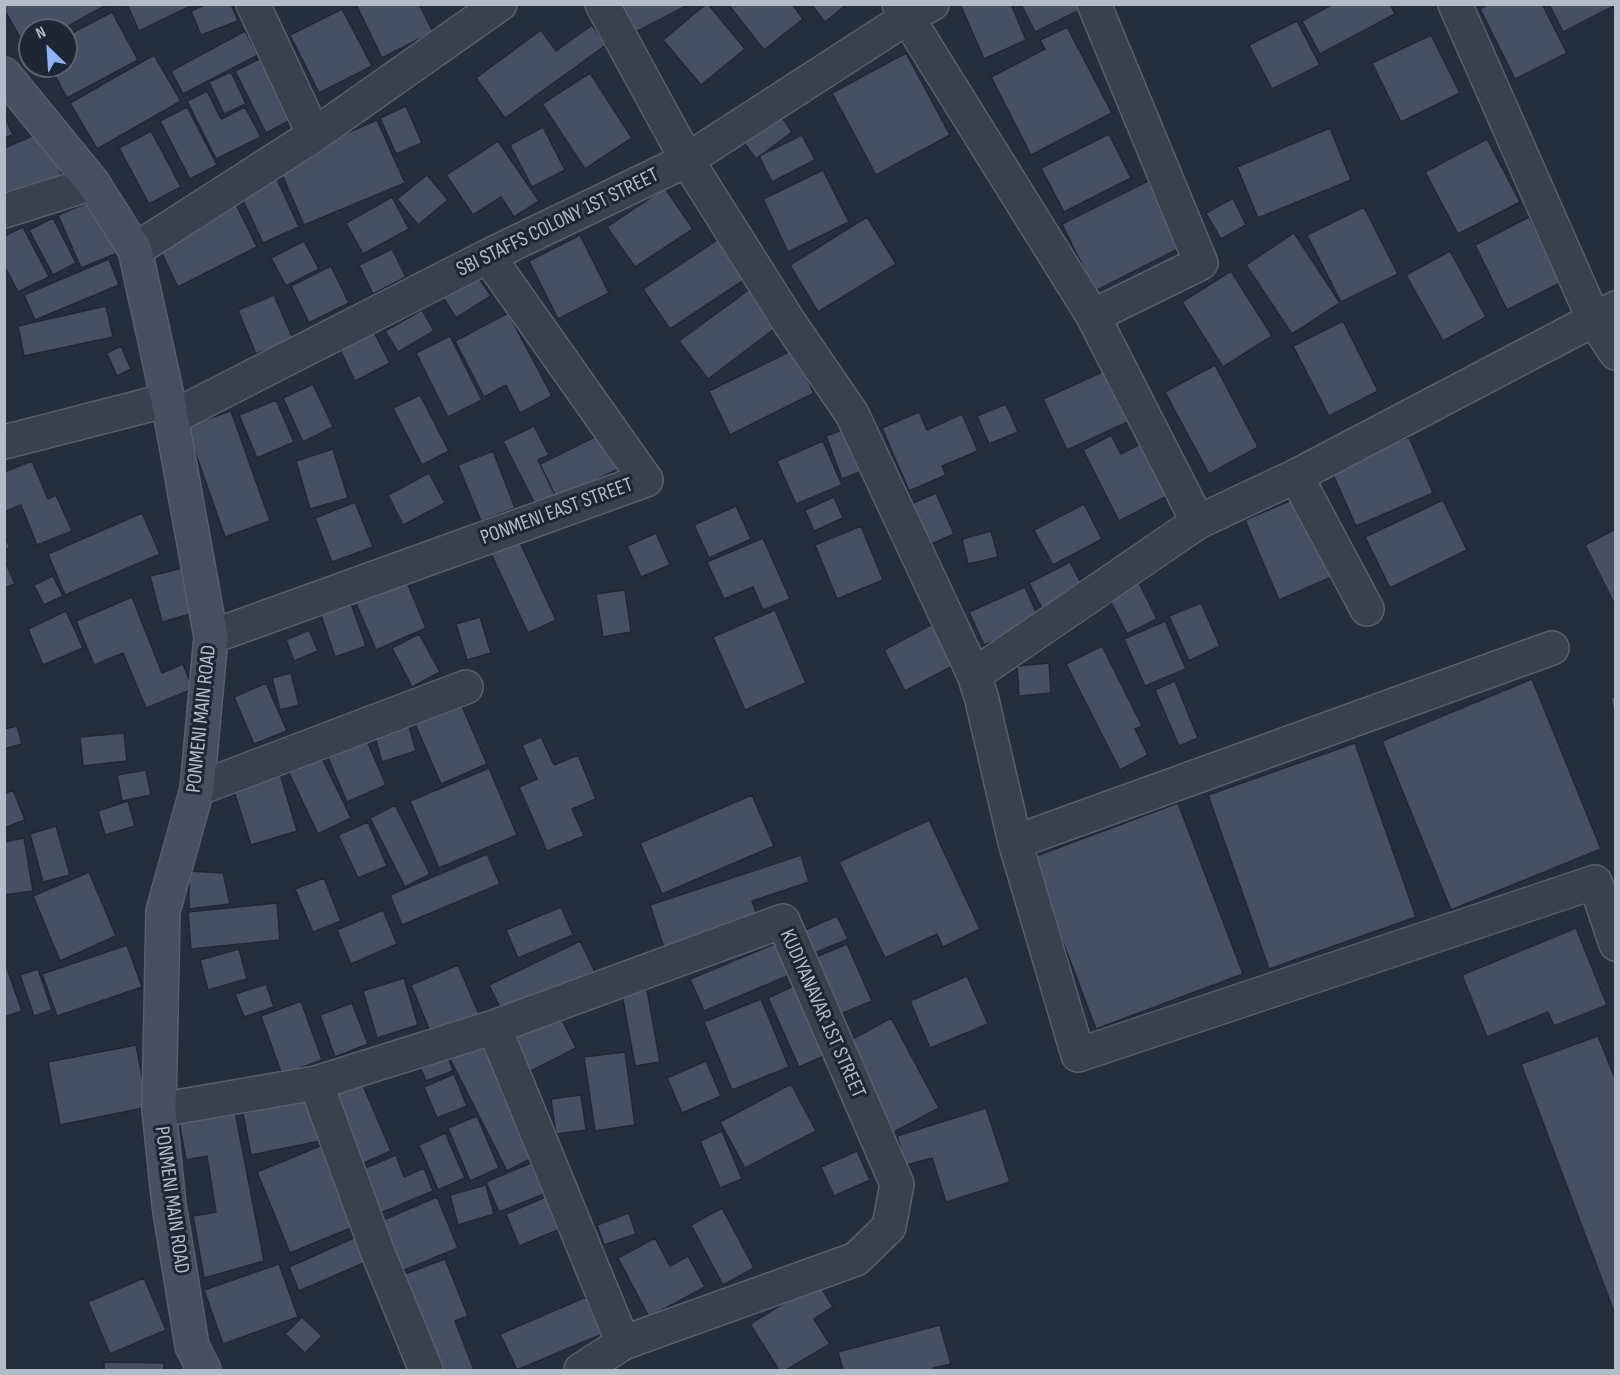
<!DOCTYPE html>
<style>
body{margin:0}
#map{position:relative;width:1620px;height:1375px;overflow:hidden;background:#242f3e;font-family:"Sofia Sans Condensed",sans-serif}
canvas{display:block}
.frame{position:absolute;inset:0;border:6px solid #b4bcc9;pointer-events:none}
.north{position:absolute;left:18px;top:18px;width:60px;height:60px;box-sizing:border-box;background:#1d2633;border:2px solid #59626f;border-radius:50%;rotate:335deg;font-size:16px;font-weight:700;line-height:24px;text-align:center;color:#b4bcc9}
.north::after{content:'';display:block;margin:auto;width:21px;height:27px;background:#8ab4f8;clip-path:polygon(50% 0,100% 100%,50% 72%,0 100%)}
</style>
<div id="map">
<canvas width="1620" height="1375"></canvas>
<div class="frame"></div>
<div class="north">N</div>
</div>
<script>
const context = document.querySelector('canvas').getContext('2d');
context.lineJoin = 'round';
function fill(path, color) { context.fillStyle = color; context.fill(path, 'evenodd'); }
const toPath = rows => new Path2D(rows.map(r => 'M' + r).join(''));
function stroke(path, color, width, dash) { context.strokeStyle = color; context.lineWidth = width; context.lineCap = dash ? 'butt' : 'round'; context.setLineDash(dash || []); context.stroke(path); }
function write(font, color, halo, rows, align = 'center') {
  context.font = font + ' "Sofia Sans Condensed",sans-serif'; context.lineWidth = 6; context.setLineDash([]); context.textBaseline = 'middle'; context.strokeStyle = halo; context.fillStyle = color; for (const [text, x, y, turn = 0] of rows) {
    context.save(); context.translate(x, y); context.rotate((+turn || 0) * Math.PI / 180); context.textAlign = isNaN(turn) ? turn : align; if (halo) context.strokeText(text, 0, 0); context.fillText(text, 0, 0); context.restore();
  }
}
const building = toPath([
 [4,4,108,4,61,30,30,30,30,46,26,48,4,9,4,4],
 [127,4,195,4,139,31,127,4],
 [207,4,231,4,238,21,201,35,191,11,207,4],
 [356,4,419,4,433,32,382,58,356,4],
 [610,4,690,4,626,37,610,4],
 [706,4,708,4,745,49,701,85,663,40,706,4],
 [728,4,792,4,803,19,764,50,728,4],
 [811,4,847,4,825,22,811,4],
 [960,4,1011,4,1026,40,984,59,960,4],
 [1021,4,1077,4,1080,10,1035,32,1021,4],
 [1333,4,1390,4,1395,14,1320,54,1302,21,1333,4],
 [1488,4,1542,4,1567,53,1515,79,1480,9,1488,4],
 [1549,4,1616,4,1616,5,1563,32,1549,4],
 [342,9,372,66,319,93,290,35,342,9],
 [112,12,138,60,67,98,50,66,66,66,66,36,112,12],
 [1297,21,1320,65,1272,89,1249,45,1297,21],
 [592,25,606,45,505,118,476,78,541,30,556,51,592,25],
 [1067,27,1112,113,1031,155,991,77,1045,49,1040,40,1067,27],
 [245,31,258,55,183,94,171,71,245,31],
 [1431,35,1460,93,1401,122,1372,63,1431,35],
 [906,53,950,135,876,175,832,93,906,53],
 [154,55,181,101,97,149,70,103,154,55],
 [265,56,296,117,266,133,235,71,265,56],
 [231,72,246,104,224,114,209,82,231,72],
 [590,73,632,138,585,169,542,104,590,73],
 [207,91,221,119,245,107,261,137,216,159,187,101,207,91],
 [406,106,422,143,396,154,380,118,406,106],
 [187,107,217,165,190,179,160,121,187,107],
 [779,113,792,132,756,159,742,140,779,113],
 [4,115,13,135,4,138,4,115],
 [377,120,405,183,304,225,277,163,377,120],
 [543,127,565,170,532,187,510,145,543,127],
 [1330,128,1351,180,1258,218,1237,167,1330,128],
 [44,131,64,181,4,206,4,148,44,131],
 [151,131,181,187,149,204,119,148,151,131],
 [1109,134,1131,178,1064,212,1041,168,1109,134],
 [802,135,815,160,772,182,759,156,802,135],
 [1487,139,1520,202,1458,234,1425,172,1487,139],
 [498,141,539,201,514,217,501,197,473,215,446,175,498,141],
 [823,170,849,222,788,252,763,199,823,170],
 [427,175,448,200,418,225,397,199,427,175],
 [276,177,299,227,263,243,240,194,276,177],
 [1148,181,1182,247,1095,291,1062,224,1148,181],
 [665,188,693,229,635,267,607,227,665,188],
 [392,197,409,229,363,254,346,223,392,197],
 [1233,198,1246,225,1221,239,1206,213,1233,198],
 [97,199,120,252,81,268,58,215,97,199],
 [234,200,257,247,178,287,155,239,234,200],
 [1364,207,1398,274,1341,302,1307,235,1364,207],
 [867,217,896,264,818,312,790,265,867,217],
 [1529,217,1562,282,1507,310,1475,245,1529,217],
 [53,218,76,263,53,275,29,230,53,218],
 [23,227,49,277,18,292,4,265,4,236,23,227],
 [1294,233,1340,303,1292,334,1246,265,1294,233],
 [726,234,753,274,670,329,643,289,726,234],
 [580,235,609,293,558,319,529,261,580,235],
 [304,241,319,269,286,286,271,258,304,241],
 [392,249,406,277,373,294,359,265,392,249],
 [1450,251,1486,317,1443,341,1406,275,1450,251],
 [109,259,119,285,35,320,24,295,109,259],
 [331,266,349,303,309,323,291,286,331,266],
 [1231,271,1272,336,1223,367,1182,302,1231,271],
 [477,275,491,296,456,318,443,297,477,275],
 [750,289,778,326,708,379,679,341,750,289],
 [274,295,293,339,256,354,238,310,274,295],
 [106,306,113,337,24,356,18,326,106,306],
 [422,310,434,331,398,352,385,331,422,310],
 [508,313,552,396,520,413,506,385,484,397,455,341,508,313],
 [1343,321,1378,391,1329,416,1293,346,1343,321],
 [374,332,390,363,355,381,340,350,374,332],
 [450,336,482,400,448,417,416,353,450,336],
 [121,346,131,369,117,376,107,353,121,346],
 [793,350,814,393,730,435,709,391,793,350],
 [1215,365,1258,447,1209,474,1165,392,1215,365],
 [1111,368,1134,419,1067,450,1043,399,1111,368],
 [313,384,333,427,303,442,283,398,313,384],
 [420,395,449,451,422,465,393,408,420,395],
 [276,400,294,442,257,458,239,415,276,400],
 [1006,404,1018,432,989,444,977,416,1006,404],
 [231,411,270,521,225,537,186,426,231,411],
 [919,412,927,430,962,414,978,451,942,466,946,475,909,491,882,428,919,412],
 [534,426,549,455,538,460,555,495,535,504,503,441,534,426],
 [850,427,867,469,842,479,826,436,850,427],
 [605,432,622,467,557,499,540,464,605,432],
 [1111,435,1121,454,1142,443,1169,495,1119,521,1083,450,1111,435],
 [1409,437,1433,493,1356,526,1331,470,1409,437],
 [823,441,842,485,796,504,777,461,823,441],
 [333,449,348,498,310,509,296,461,333,449],
 [493,451,515,508,481,521,458,465,493,451],
 [32,461,48,499,56,495,72,531,37,545,21,505,4,512,4,472,32,461],
 [429,473,445,503,403,525,388,495,429,473],
 [936,493,954,534,920,549,902,508,936,493],
 [834,497,843,518,814,531,805,510,834,497],
 [1299,497,1334,576,1279,600,1245,520,1299,497],
 [1443,500,1467,550,1390,588,1365,537,1443,500],
 [355,502,373,547,332,562,315,518,355,502],
 [1084,504,1102,539,1053,565,1034,530,1084,504],
 [736,506,751,539,709,558,694,525,736,506],
 [142,513,160,554,65,595,48,554,142,513],
 [861,526,883,580,837,599,815,545,861,526],
 [1616,529,1616,607,1585,545,1616,529],
 [991,531,998,557,968,564,962,539,991,531],
 [656,533,670,565,641,577,627,546,656,533],
 [516,534,556,620,528,633,488,547,516,534],
 [4,536,10,548,4,550,4,536],
 [763,538,790,599,763,610,753,587,724,599,707,562,763,538],
 [4,559,15,584,4,588,4,559],
 [1070,562,1083,587,1042,608,1029,583,1070,562],
 [183,568,194,613,162,622,150,576,183,568],
 [403,573,426,628,376,650,352,594,403,573],
 [53,576,63,596,44,605,34,585,53,576],
 [1139,583,1157,619,1127,634,1109,598,1139,583],
 [1025,587,1040,621,984,645,969,612,1025,587],
 [625,590,631,632,603,637,596,594,625,590],
 [348,595,366,646,335,657,318,606,348,595],
 [132,597,162,673,183,664,193,689,146,708,123,653,94,665,76,621,132,597],
 [1201,603,1220,646,1189,661,1169,616,1201,603],
 [775,610,806,683,745,710,713,637,775,610],
 [66,611,83,648,43,665,28,629,66,611],
 [480,617,491,653,467,660,456,624,480,617],
 [940,620,962,661,905,691,884,650,940,620],
 [1165,621,1186,669,1145,686,1124,639,1165,621],
 [309,630,318,651,294,661,286,640,309,630],
 [419,634,440,672,412,687,392,648,419,634],
 [1102,646,1142,726,1135,729,1148,755,1120,770,1066,664,1102,646],
 [1049,663,1051,693,1019,696,1017,666,1049,663],
 [291,673,299,705,280,710,272,678,291,673],
 [1532,679,1601,849,1451,910,1382,741,1532,679],
 [1175,681,1198,738,1179,746,1155,690,1175,681],
 [266,683,287,731,254,744,234,697,266,683],
 [458,697,487,764,441,784,412,717,458,697],
 [1611,697,1616,697,1616,729,1611,697],
 [406,716,416,751,382,762,372,726,406,716],
 [17,726,22,744,4,749,4,729,17,726],
 [124,733,127,761,83,766,80,737,124,733],
 [364,734,386,785,347,802,325,751,364,734],
 [541,737,554,765,578,755,596,799,572,809,584,836,547,851,519,787,537,779,522,745,541,737],
 [1355,743,1416,917,1269,969,1208,795,1355,743],
 [319,752,351,818,318,834,286,767,319,752],
 [489,768,517,835,439,868,410,801,489,768],
 [146,770,151,795,122,801,117,775,146,770],
 [280,774,297,831,251,845,233,788,280,774],
 [13,790,25,820,4,828,4,794,13,790],
 [752,795,774,846,662,894,640,843,752,795],
 [128,801,135,826,105,835,98,811,128,801],
 [1178,803,1243,974,1096,1029,1031,858,1178,803],
 [395,805,430,874,405,887,370,818,395,805],
 [929,820,980,929,943,947,937,934,885,958,839,862,929,820],
 [368,822,387,866,358,878,338,835,368,822],
 [56,826,70,875,43,882,30,834,56,826],
 [24,838,33,891,4,895,4,842,24,838],
 [487,854,500,884,402,925,390,895,487,854],
 [801,855,809,882,752,901,759,921,665,951,650,905,801,855],
 [189,871,223,873,230,904,189,909,189,871],
 [89,872,116,936,60,961,33,896,89,872],
 [324,878,341,921,313,932,295,889,324,878],
 [277,903,280,940,191,949,188,912,277,903],
 [561,907,573,935,518,958,506,930,561,907],
 [383,910,397,944,351,964,337,930,383,910],
 [837,916,848,939,807,956,798,933,837,916],
 [1576,928,1607,1005,1554,1026,1548,1012,1487,1037,1462,975,1576,928],
 [784,940,797,972,704,1011,690,979,784,940],
 [580,941,596,974,505,1018,489,985,580,941],
 [847,944,872,1001,836,1016,811,959,847,944],
 [127,945,142,987,57,1016,42,974,127,945],
 [239,949,247,979,208,990,200,960,239,949],
 [4,960,22,1011,4,1017,4,960],
 [458,965,479,1014,431,1034,411,985,458,965],
 [38,969,52,1010,34,1016,20,975,38,969],
 [967,976,988,1024,930,1048,910,1001,967,976],
 [404,978,418,1025,377,1038,363,991,404,978],
 [802,982,833,1052,799,1067,768,998,802,982],
 [266,984,274,1007,244,1017,235,994,266,984],
 [647,990,660,1062,635,1066,622,994,647,990],
 [761,999,789,1067,732,1090,704,1022,761,999],
 [301,1001,322,1060,282,1075,261,1016,301,1001],
 [352,1003,368,1044,335,1057,320,1015,352,1003],
 [556,1008,576,1048,529,1072,509,1033,556,1008],
 [891,1018,939,1108,890,1134,849,1041,891,1018],
 [484,1034,544,1152,507,1171,447,1053,484,1034],
 [1598,1036,1616,1081,1616,1317,1521,1064,1598,1036],
 [136,1045,148,1107,60,1125,48,1062,136,1045],
 [446,1051,453,1071,426,1081,418,1062,446,1051],
 [625,1052,635,1125,595,1131,584,1057,625,1052],
 [706,1061,721,1096,682,1113,667,1078,706,1061],
 [358,1074,391,1151,359,1165,326,1088,358,1074],
 [454,1074,467,1106,437,1118,424,1087,454,1074],
 [791,1084,816,1131,745,1168,720,1122,791,1084],
 [581,1095,586,1130,556,1134,551,1099,581,1095],
 [317,1098,325,1140,251,1155,243,1113,317,1098],
 [234,1106,264,1261,204,1278,193,1216,216,1212,207,1156,186,1160,178,1115,234,1106],
 [986,1108,1010,1182,946,1202,932,1158,906,1165,897,1136,986,1108],
 [477,1116,499,1168,470,1181,448,1128,477,1116],
 [722,1131,742,1179,720,1188,700,1141,722,1131],
 [445,1133,465,1178,438,1190,419,1145,445,1133],
 [325,1144,358,1225,290,1253,257,1172,325,1144],
 [857,1151,870,1180,834,1196,821,1167,857,1151],
 [396,1155,404,1177,424,1168,433,1191,376,1215,358,1171,396,1155],
 [531,1163,544,1194,499,1212,486,1182,531,1163],
 [486,1185,494,1214,458,1225,450,1195,486,1185],
 [557,1192,570,1225,519,1246,506,1214,557,1192],
 [437,1197,458,1248,397,1273,376,1223,437,1197],
 [722,1208,754,1268,723,1285,691,1225,722,1208],
 [629,1213,636,1234,604,1245,597,1225,629,1213],
 [356,1237,366,1262,299,1291,289,1267,356,1237],
 [655,1238,670,1266,688,1256,705,1287,649,1317,618,1258,655,1238],
 [445,1259,468,1316,455,1321,474,1370,442,1370,405,1274,445,1259],
 [279,1264,298,1317,223,1344,204,1290,279,1264],
 [144,1278,166,1330,110,1354,88,1302,144,1278],
 [818,1282,833,1307,814,1319,830,1344,786,1370,779,1370,750,1324,818,1282],
 [586,1297,602,1334,517,1370,500,1334,586,1297],
 [302,1317,322,1336,305,1353,285,1334,302,1317],
 [940,1325,951,1364,933,1368,934,1370,843,1370,838,1352,940,1325],
 [104,1362,164,1363,164,1370,104,1370,104,1362]
]);
fill(building, '#455162');
stroke(building, '#1f2835', 1.5);
const street = toPath([
 [253,4,314,135],
 [602,4,687,160,789,322,852,414,974,675],
 [899,4,1093,316],
 [1094,4,1201,263,1093,316,1198,522,1296,476,1616,308],
 [1455,4,1594,320,1616,353],
 [4,211,93,183],
 [135,250,314,135,500,4],
 [171,418,488,256,687,160,908,17,932,4],
 [4,442,168,400],
 [1296,476,1367,609],
 [211,637,646,480,488,256],
 [1552,648,1015,842,1078,1055,1595,882,1616,944],
 [197,789,466,687],
 [1015,842,981,696,974,675,1198,522],
 [494,1027,623,1343],
 [316,1083,378,1253,426,1370],
 [159,1110,316,1083,494,1027,783,921,897,1184,889,1227,856,1259,623,1343,581,1370]
]);
const secondary = toPath([
 [4,74,93,183,135,250,168,400,211,637,197,789,163,911,159,1110,169,1205,192,1346,204,1370]
]);
stroke(street, '#565f6c', 36);
stroke(secondary, '#565f6c', 36);
stroke(street, '#38414e', 33);
stroke(secondary, '#465061', 33);
write('21px', '#b4bcc9', '#1d2633', [
 ["SBI STAFFS COLONY 1ST STREET",558,223,-26],
 ["PONMENI EAST STREET",557,512,-20],
 ["PONMENI MAIN ROAD",202,719,-84],
 ["KUDIYANAVAR 1ST STREET",822,1014,66],
 ["PONMENI MAIN ROAD",171,1200,82]
]);
</script>
